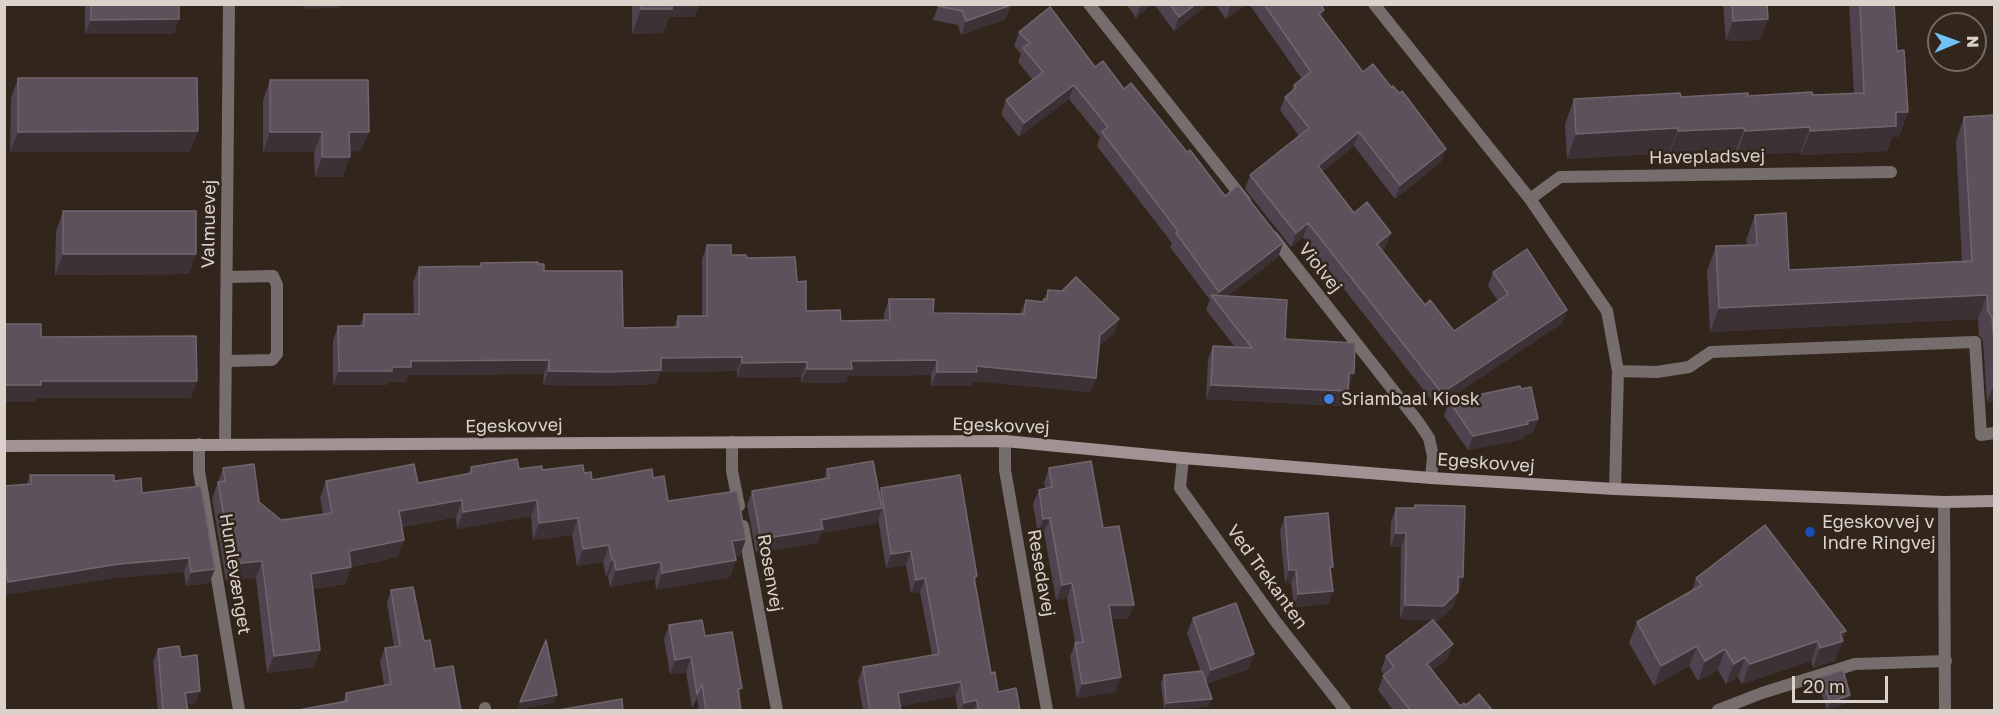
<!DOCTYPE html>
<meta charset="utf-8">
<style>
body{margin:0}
#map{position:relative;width:1999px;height:715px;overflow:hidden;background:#32261c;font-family:"Golos Text",sans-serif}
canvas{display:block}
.frame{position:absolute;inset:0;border:6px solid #dad2cb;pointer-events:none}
.north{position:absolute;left:1927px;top:12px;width:60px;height:60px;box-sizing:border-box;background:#32261c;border:2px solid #756b62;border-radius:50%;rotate:89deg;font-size:16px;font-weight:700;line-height:24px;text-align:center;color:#dad2cb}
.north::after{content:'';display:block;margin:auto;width:21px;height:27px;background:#70c2f4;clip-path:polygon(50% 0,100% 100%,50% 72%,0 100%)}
.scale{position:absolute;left:1792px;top:676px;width:96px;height:27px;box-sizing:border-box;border:3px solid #dad2cb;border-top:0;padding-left:8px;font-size:18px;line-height:21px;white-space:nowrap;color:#dad2cb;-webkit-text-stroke:4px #32261c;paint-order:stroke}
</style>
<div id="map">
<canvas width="1999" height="715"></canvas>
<div class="frame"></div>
<div class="north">N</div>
<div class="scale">20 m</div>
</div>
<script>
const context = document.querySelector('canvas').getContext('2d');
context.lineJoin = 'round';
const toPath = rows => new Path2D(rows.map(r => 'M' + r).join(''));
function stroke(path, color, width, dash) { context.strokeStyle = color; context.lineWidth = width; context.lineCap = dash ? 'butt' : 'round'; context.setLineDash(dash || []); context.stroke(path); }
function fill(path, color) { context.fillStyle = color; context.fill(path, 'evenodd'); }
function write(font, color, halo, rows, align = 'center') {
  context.font = font + ' "Golos Text",sans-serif'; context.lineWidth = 5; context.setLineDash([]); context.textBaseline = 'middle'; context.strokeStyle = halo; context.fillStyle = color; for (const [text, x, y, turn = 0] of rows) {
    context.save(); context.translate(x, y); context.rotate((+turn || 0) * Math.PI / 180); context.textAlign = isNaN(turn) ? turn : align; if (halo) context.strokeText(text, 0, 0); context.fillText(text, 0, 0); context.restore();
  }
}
stroke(toPath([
 [1975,342,1981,435,1994,433],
 [226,361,272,360,277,354,277,285,273,276,227,277]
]), '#766d6d', 12);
stroke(toPath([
 [1089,4,1245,201],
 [1374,4,1530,199,1607,311,1618,371,1615,489],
 [1530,199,1560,177,1891,172],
 [1272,236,1419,423,1429,438,1433,456,1431,478],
 [1618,371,1657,372,1689,367,1711,352,1975,342],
 [1005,441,1005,470,1047,710],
 [732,442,732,471,739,506],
 [225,443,229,4],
 [199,444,199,471,239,710],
 [1183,458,1180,488,1276,622,1345,710],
 [1944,502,1945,710],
 [743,526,777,710],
 [485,708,485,710],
 [1718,710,1762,693,1855,664,1946,661]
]), '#766d6d', 12);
stroke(toPath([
 [4,446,1005,441,1183,458,1431,478,1615,489,1944,502,1994,501]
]), '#a19394', 12);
fill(toPath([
 [85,4,179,4,174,34,85,34],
 [632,4,699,4,694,17,669,17,663,33,632,34],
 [1126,4,1152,4,1136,18],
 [1154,4,1209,4,1174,31],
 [1215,4,1247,4,1226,19],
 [1249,4,1321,4,1321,17,1363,72,1441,162,1395,199,1354,146,1322,172,1354,213,1391,233,1386,246,1382,250,1425,305,1454,331,1498,301,1488,286,1493,272,1567,310,1562,323,1437,407,1303,237,1291,247,1245,189,1250,175,1299,136,1280,110,1285,97,1291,92,1294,85,1302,79],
 [1723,4,1767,4,1760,40,1726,41],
 [1849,4,1894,4,1897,51,1908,112,1899,137,1892,137,1887,151,1801,155,1801,152,1736,156,1735,153,1669,156,1669,153,1567,159,1565,124,1574,99,1748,96,1813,95,1854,93],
 [938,6,1006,19,961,35,958,25,933,20],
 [1019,32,1095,67,1124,89,1187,152,1225,196,1283,243,1278,257,1227,296,1348,388,1348,391,1343,406,1206,399,1208,360,1213,346,1235,347,1206,310,1210,300,1170,247,1172,243,1097,146,1100,137,1069,99,1019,137,1001,114,1006,100,1032,79,1018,62,1021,54,1014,46],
 [18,78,190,152,10,152,11,98],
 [270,80,361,151,350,151,343,177,315,177,314,152,263,152,263,100],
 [1995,115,1995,402,1987,402,1983,341,1979,335,1978,319,1710,332,1707,271,1716,246,1747,245,1746,240,1755,215,1789,270,1962,262,1956,141,1964,117],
 [63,211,189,274,55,275,56,232],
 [707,245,731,255,747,258,797,282,806,311,841,321,884,320,884,314,889,299,933,313,1020,314,1026,300,1043,302,1048,290,1114,334,1099,345,1091,392,973,381,971,386,931,386,931,375,849,376,846,383,801,383,801,377,737,378,737,371,660,372,656,384,603,386,543,385,544,374,408,375,406,382,388,382,387,385,333,385,333,341,338,326,360,326,364,314,414,314,413,282,419,267,480,266,481,263,538,264,544,271,623,328,674,327,678,316,702,316,702,259],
 [1521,389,1538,419,1533,433,1525,435,1523,439,1468,450,1444,416,1449,401],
 [471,467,584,473,592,480,653,478,668,501,740,556,735,556,736,560,730,577,656,590,655,579,610,587,608,577,606,577,603,562,577,566,572,535,533,540,531,516,457,529,456,517,402,527,398,557,351,567,345,584,313,589,320,650,314,667,267,673,256,578,226,581,212,499,223,468,259,502,281,520,323,514,320,498,326,481,418,483,468,474],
 [1049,468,1103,528,1128,619,1112,619,1116,692,1077,698,1070,657,1075,643,1067,598,1056,600,1044,532,1038,534,1033,504,1039,490,1045,488,1044,483],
 [827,469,879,493,881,488,977,576,975,582,991,673,998,692,1020,711,958,711,955,696,900,706,900,711,863,711,858,681,863,667,932,655,920,592,911,593,906,565,886,568,878,518,877,523,821,533,818,543,756,553,747,505,752,491,824,479],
 [30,475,114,481,142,493,215,569,209,583,186,586,184,572,114,578,4,595,4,486,27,484],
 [1415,505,1463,577,1453,607,1437,621,1434,620,1453,644,1447,659,1432,670,1460,706,1466,705,1493,711,1394,711,1378,690,1384,675,1381,670,1386,656,1432,620,1400,619,1401,547,1390,547,1391,522,1396,508,1414,508],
 [1285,517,1333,591,1328,604,1294,607,1291,583,1285,583,1280,530],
 [1696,578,1846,631,1835,661,1813,668,1811,661,1742,684,1738,677,1726,684,1718,670,1698,681,1689,666,1654,686,1629,643,1637,622,1692,591],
 [391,590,424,641,435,669,461,711,343,702,346,693,384,685,380,661,385,648,394,647,387,603],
 [1193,618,1249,669,1206,684,1209,706,1164,711,1161,683,1164,675,1201,672,1187,633],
 [669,625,705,636,742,688,739,697,741,711,699,711,697,698,692,708,686,672,670,674,664,639],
 [158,649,181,657,200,691,196,703,187,704,188,711,158,711,153,661],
 [1821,677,1850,695,1847,703,1827,709,1818,684]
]), '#4e434e');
fill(toPath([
 [304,4,340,4,339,8,302,9],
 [668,4,699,4,694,17,669,17,663,33,632,34,641,9],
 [1141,4,1152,4,1136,18],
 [1196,4,1209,4,1174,31,1179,17],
 [1232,4,1247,4,1226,19,1231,5],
 [1011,5,1006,19,961,35,966,21],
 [1324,10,1319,23,1319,14],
 [179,19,174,34,85,34,91,20],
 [1768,19,1760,40,1726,41,1733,21],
 [1074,85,1069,99,1019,137,1024,123],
 [1896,112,1908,112,1899,137,1892,137,1887,151,1801,155,1810,131],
 [1810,127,1801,152,1736,156,1745,131],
 [1678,128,1669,153,1567,159,1576,134],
 [1744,128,1735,153,1669,156,1678,131],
 [198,131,190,152,10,152,18,132],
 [270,132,322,132,314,152,263,152],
 [349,132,369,132,361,151,342,152],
 [1359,132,1354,146,1313,179,1318,166],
 [1446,149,1441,162,1395,199,1400,185],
 [322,157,350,157,343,177,315,177],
 [1308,223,1303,237,1291,247,1296,233],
 [1391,233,1386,246,1372,258,1377,244],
 [1283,243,1278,257,1218,304,1216,302,1219,292],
 [63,254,196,254,189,274,55,275],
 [1987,295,1978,319,1710,332,1719,308],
 [1567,310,1562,323,1437,407,1442,393],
 [1119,319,1114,334,1095,349,1100,335],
 [742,357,737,371,660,372,656,384,603,386,543,385,549,371,661,358],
 [549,360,544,374,408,375,406,382,388,382,387,385,333,385,339,371,392,367,411,361],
 [937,360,931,375,849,376,846,383,801,383,807,369,851,361],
 [807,362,801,377,737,378,742,363],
 [976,366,1096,378,1091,392,973,381,971,386,931,386,937,372],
 [1349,373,1354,373,1349,388],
 [41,381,197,381,191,398,37,398,35,402,4,402,4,385],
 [1995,382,1995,402,1987,402],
 [1211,385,1348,391,1343,406,1206,399],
 [1538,419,1533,433,1525,435,1523,439,1468,450,1473,436],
 [462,500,456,517,393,528,399,511],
 [537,500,531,516,457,529,463,512],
 [882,508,877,523,821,533,818,543,756,553,761,539,821,520],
 [578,518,572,535,533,540,539,523],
 [1050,518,1044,532,1038,534,1043,519],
 [1396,533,1406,533,1401,547,1390,547],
 [746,539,740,556,726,558,732,541],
 [404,540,398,557,343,568,349,551],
 [609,545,603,562,577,566,583,549],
 [911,551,906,565,886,568,891,554],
 [189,558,184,572,114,578,4,595,4,592,8,582,119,564],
 [612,560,614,560,608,577,606,577],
 [736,560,730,577,656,590,662,573],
 [262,561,256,578,226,581,232,564],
 [661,562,655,579,610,587,616,570],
 [351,567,345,584,305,590,311,574],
 [215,569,209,583,186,586,191,572],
 [1289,570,1296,570,1291,583,1285,583],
 [1458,577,1463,577,1457,592],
 [925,578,920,592,911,593,916,580],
 [1072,583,1067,598,1056,600,1062,585],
 [1333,591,1328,604,1294,607,1298,594],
 [1458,592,1453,607,1437,621,1400,619,1405,605],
 [1109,605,1134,605,1128,619,1104,619],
 [1846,631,1835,661,1813,668,1820,648,1840,633],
 [1818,641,1811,661,1742,684,1750,664],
 [1453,644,1447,659,1422,678,1427,664],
 [1697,646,1689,666,1654,686,1661,666],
 [1725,649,1718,670,1698,681,1705,661],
 [320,650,314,667,267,673,274,656],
 [1254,654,1249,669,1205,684,1211,670],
 [691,657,686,672,670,674,675,660],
 [1745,657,1738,677,1726,684,1734,664],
 [1121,677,1116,692,1077,698,1082,684],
 [961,682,955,696,893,707,898,693],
 [742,688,737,702,738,689],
 [200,691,196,703,181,705,185,693],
 [557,695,554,703,517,710,520,702],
 [1850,695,1847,703,1827,709,1830,702],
 [1212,699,1209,706,1164,711,1166,703],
 [977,700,974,711,961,711,964,703]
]), '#3c3135');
const building = toPath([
 [91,4,179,4,179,19,91,20,91,4],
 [641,4,672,4,672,9,641,9,641,4],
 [939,4,1011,4,1011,5,966,21,962,11,938,6,939,4],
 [1170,4,1196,4,1179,17,1170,4],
 [1264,4,1321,4,1324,10,1319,14,1363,72,1373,64,1391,87,1393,86,1399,93,1402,91,1446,149,1400,185,1359,132,1318,166,1354,213,1367,202,1391,233,1377,244,1425,305,1430,300,1454,331,1508,294,1493,272,1527,249,1567,310,1442,393,1308,223,1296,233,1250,175,1309,128,1285,97,1296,88,1294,85,1311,72,1264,4],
 [1732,4,1767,4,1768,19,1733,21,1732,4],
 [1860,4,1894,4,1897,51,1904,50,1908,112,1896,112,1896,126,1810,131,1810,127,1745,131,1744,128,1678,131,1678,128,1576,134,1574,99,1680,93,1681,97,1748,93,1748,96,1812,92,1813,95,1864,93,1860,4],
 [1050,7,1095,67,1103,61,1124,89,1131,83,1187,152,1190,150,1225,196,1238,185,1283,243,1219,292,1176,233,1178,231,1102,132,1108,127,1074,85,1024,123,1006,100,1043,72,1023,48,1030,43,1019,32,1050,7],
 [18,78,197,78,198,131,18,132,18,78],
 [270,80,368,80,369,132,349,132,350,157,322,157,322,132,270,132,270,80],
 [1995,115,1995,354,1992,317,1988,311,1987,295,1719,308,1716,246,1757,245,1755,215,1786,213,1789,270,1972,261,1964,117,1995,115],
 [63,211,196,211,196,254,63,254,63,211],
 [707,245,731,245,731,255,746,255,747,258,795,257,797,282,806,281,806,311,840,310,841,321,890,320,889,299,934,299,933,313,1024,314,1026,300,1043,302,1044,299,1047,300,1048,290,1062,291,1076,277,1119,319,1100,335,1096,378,976,366,977,372,937,372,937,360,851,361,852,369,807,369,807,362,742,363,742,357,661,358,661,370,608,372,549,371,549,360,411,361,411,367,392,367,392,371,339,371,338,326,364,326,364,314,419,314,419,267,481,266,481,263,538,262,538,264,544,264,544,271,622,271,623,328,678,327,678,316,707,316,707,245],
 [1211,295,1287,300,1285,339,1355,343,1354,373,1349,373,1348,391,1211,385,1213,346,1252,348,1211,295],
 [4,324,41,324,41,337,196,336,197,381,41,381,41,385,4,385,4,324],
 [1520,386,1521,389,1531,387,1538,419,1528,421,1528,424,1473,436,1449,401,1520,386],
 [517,459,519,469,542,466,542,470,583,465,584,473,591,472,592,480,652,469,653,478,664,476,668,501,737,491,746,539,732,541,736,560,662,573,661,562,616,570,614,560,612,560,609,545,583,549,578,518,539,523,537,500,463,512,462,500,399,511,404,540,349,551,351,567,311,574,320,650,274,656,262,561,232,564,218,482,225,481,223,468,254,464,259,502,281,520,332,513,326,481,414,464,418,483,472,473,471,467,517,459],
 [873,461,882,508,821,520,823,529,761,539,752,491,829,478,827,469,873,461],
 [1091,461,1103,528,1119,526,1134,605,1109,605,1121,677,1082,684,1075,643,1083,642,1072,583,1062,585,1050,518,1043,519,1039,490,1052,487,1049,468,1091,461],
 [30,475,114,475,114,481,141,478,142,493,201,486,215,569,191,572,189,558,119,564,8,582,4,552,4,486,32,484,30,475],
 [960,475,977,576,974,577,991,673,995,672,998,692,1016,688,1020,711,979,711,977,700,964,703,961,682,898,693,901,711,870,711,863,667,939,654,925,578,916,580,911,551,891,554,881,488,960,475],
 [1415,505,1465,506,1463,577,1458,577,1458,592,1443,606,1405,605,1406,533,1396,533,1396,508,1415,508,1415,505],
 [1328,513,1333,567,1330,567,1333,591,1298,594,1296,570,1289,570,1285,517,1328,513],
 [1765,525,1846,631,1840,633,1843,641,1820,648,1818,641,1750,664,1745,657,1734,664,1725,649,1705,661,1697,646,1661,666,1637,622,1702,585,1696,578,1765,525],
 [413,587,424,641,430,640,435,669,453,666,461,711,293,711,347,701,346,693,391,684,385,648,400,646,391,590,413,587],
 [1236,603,1254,654,1211,670,1193,618,1236,603],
 [702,620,705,636,732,632,742,688,738,689,741,711,706,711,702,684,697,694,691,657,675,660,669,625,702,620],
 [1433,620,1453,644,1427,664,1460,706,1464,703,1466,705,1479,694,1493,711,1411,711,1383,676,1394,667,1386,656,1433,620],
 [546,640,557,695,520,702,546,640],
 [179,646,181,657,197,655,200,691,185,693,188,711,163,711,158,649,179,646],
 [1843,670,1850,695,1830,702,1821,677,1843,670],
 [1202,671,1212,699,1166,703,1164,675,1202,671],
 [622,699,623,711,553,711,622,699]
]);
fill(building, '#5d525c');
stroke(building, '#70666d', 1.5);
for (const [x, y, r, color] of [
 [1329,399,6,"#3f7fe0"],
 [1810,532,6,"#1a4fb4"]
]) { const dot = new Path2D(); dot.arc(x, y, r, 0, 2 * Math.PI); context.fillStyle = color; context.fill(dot); stroke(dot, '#32261c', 2); }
write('18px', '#dad2cb', '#32261c', [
 ["Havepladsvej",1707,157,-1],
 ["Valmuevej",209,224,-89],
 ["Violvej",1320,268,52],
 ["Egeskovvej",514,426,-1],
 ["Egeskovvej",1001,426,2],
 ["Egeskovvej",1486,463,4],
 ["Rosenvej",770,573,80],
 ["Resedavej",1041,573,80],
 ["Humlevænget",235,574,81],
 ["Ved Trekanten",1267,577,54]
]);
write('18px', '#dad2cb', '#32261c', [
 ["Sriambaal Kiosk",1341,399],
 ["Egeskovvej v",1822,522],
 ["Indre Ringvej",1822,543]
], 'left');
</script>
